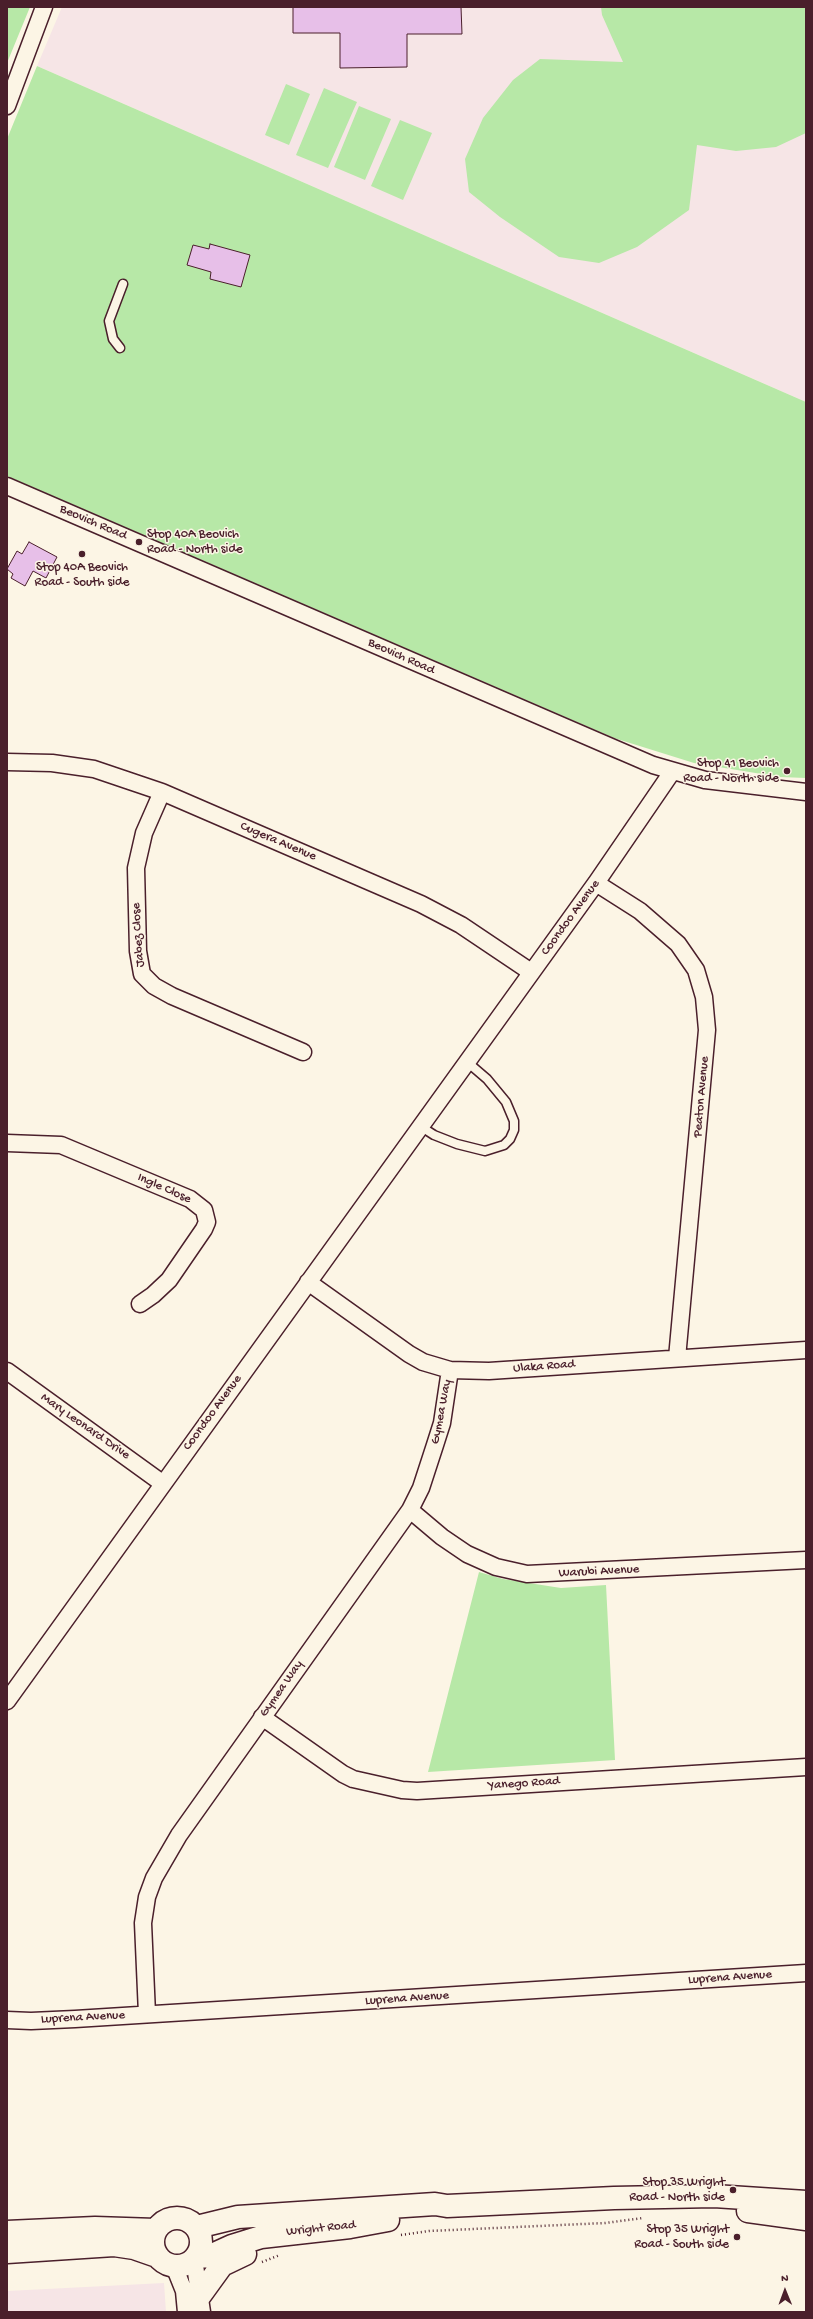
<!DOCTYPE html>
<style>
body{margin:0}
#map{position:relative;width:813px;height:2319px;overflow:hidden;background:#fcf5e5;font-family:"Gochi Hand",sans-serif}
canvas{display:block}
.frame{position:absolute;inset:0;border:8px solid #4a1f2b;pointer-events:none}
.north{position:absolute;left:765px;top:2271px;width:40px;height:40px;-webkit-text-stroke:3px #fcf5e5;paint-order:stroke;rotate:359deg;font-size:11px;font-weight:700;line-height:16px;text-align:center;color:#4a1f2b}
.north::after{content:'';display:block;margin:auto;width:14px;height:18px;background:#4a1f2b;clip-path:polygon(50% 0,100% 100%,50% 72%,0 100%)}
</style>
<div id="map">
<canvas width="813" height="2319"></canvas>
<div class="frame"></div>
<div class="north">N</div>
</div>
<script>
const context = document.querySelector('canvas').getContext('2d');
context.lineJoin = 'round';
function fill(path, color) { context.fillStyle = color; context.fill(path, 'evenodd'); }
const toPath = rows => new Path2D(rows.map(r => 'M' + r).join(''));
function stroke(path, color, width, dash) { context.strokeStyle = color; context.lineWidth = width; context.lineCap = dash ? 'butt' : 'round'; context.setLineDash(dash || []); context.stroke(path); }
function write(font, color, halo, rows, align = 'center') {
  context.font = font + ' "Gochi Hand",sans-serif'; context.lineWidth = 3; context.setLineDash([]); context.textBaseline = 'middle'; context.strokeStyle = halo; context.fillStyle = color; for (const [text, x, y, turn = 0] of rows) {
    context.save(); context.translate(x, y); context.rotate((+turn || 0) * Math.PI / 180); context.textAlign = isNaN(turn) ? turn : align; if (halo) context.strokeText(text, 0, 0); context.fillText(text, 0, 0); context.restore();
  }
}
fill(toPath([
 [62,7,806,7,806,402,37,66],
 [164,2283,166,2312,7,2312,7,2291]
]), '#f6e5e6');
fill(toPath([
 [7,7,30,7,7,63],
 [601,7,806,7,806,133,776,147,736,151,697,145,689,210,637,247,599,263,559,257,500,217,469,192,465,159,483,118,513,80,540,59,623,62,602,15],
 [37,66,806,402,806,778,780,777,694,763,614,738,7,476,7,139],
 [286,84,310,94,289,145,265,135],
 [324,88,357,102,328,168,296,155],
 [359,106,391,119,365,180,334,167],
 [400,120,432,133,403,200,371,186],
 [479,1572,503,1579,561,1588,606,1585,615,1760,428,1772]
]), '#b7e8a7');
const building = toPath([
 [293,7,461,7,462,34,407,34,407,67,340,68,340,33,293,33,293,7],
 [210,244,250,255,241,287,210,279,211,272,187,265,193,245,209,249,210,244],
 [29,542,57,557,46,578,33,571,25,586,11,578,13,574,7,569,17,551,22,554,29,542]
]);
fill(building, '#e7bfe8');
stroke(building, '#4a1f2b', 1);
const lane = toPath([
 [120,348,113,339,109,321,123,284],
 [420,1126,434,1135,457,1144,485,1151,504,1145,510,1139,514,1130,514,1121,506,1102,487,1079,466,1061]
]);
const street = toPath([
 [7,106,44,7],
 [7,486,653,765,705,780,806,792],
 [7,762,52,763,94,769,162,792,421,904,461,925,531,972],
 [162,792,144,833,136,868,138,951,142,974,154,986,172,996,303,1052],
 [596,883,640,911,678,944,696,970,704,997,707,1030,677,1358],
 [7,1143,61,1145,190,1199,204,1210,207,1222,204,1229,169,1280,153,1295,140,1304],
 [308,1282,409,1354,423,1362,450,1370,489,1371,806,1350],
 [7,1371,162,1483],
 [410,1510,442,1537,467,1554,496,1567,527,1574,806,1560],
 [7,1701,596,883,672,772],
 [262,1717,343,1774,353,1779,402,1790,417,1791,806,1767],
 [147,2014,143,1923,147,1897,154,1878,179,1835,410,1510,421,1488,435,1445,442,1423,450,1370],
 [7,2020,31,2021,75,2019,806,1973],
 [194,2259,202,2312],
 [174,2266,184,2291,186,2312]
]);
const secondary = toPath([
 [748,2211,806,2219],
 '153 2242a24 24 0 1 1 48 0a24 24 0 1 1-48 0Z',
 [197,2227,238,2217,435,2204,447,2206,614,2198,714,2196,806,2202],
 [7,2232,95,2228,156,2230],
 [7,2252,114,2245,134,2248,157,2256],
 [196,2257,210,2256,232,2246,261,2237,350,2227,388,2220],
 [201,2294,222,2265,245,2254]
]);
stroke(lane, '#4a1f2b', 11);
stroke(street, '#4a1f2b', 19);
stroke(secondary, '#4a1f2b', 25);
stroke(toPath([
 [401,2235,429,2231,605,2223,643,2218],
 [262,2262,280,2255]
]), '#4a1f2b', 2.5, [1, 3]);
stroke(lane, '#fcf5e5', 8);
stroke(street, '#fcf5e5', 16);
stroke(secondary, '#fcf5e5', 22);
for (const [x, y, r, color] of [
 [139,542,4,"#4a1f2b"],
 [82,554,4,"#4a1f2b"],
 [787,771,4,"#4a1f2b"],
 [733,2190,4,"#4a1f2b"],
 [737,2237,4,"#4a1f2b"]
]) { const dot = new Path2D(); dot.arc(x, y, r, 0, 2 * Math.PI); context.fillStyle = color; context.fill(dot); stroke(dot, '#fcf5e5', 1.5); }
write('13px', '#4a1f2b', '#fcf5e5', [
 ["Beovich Road",93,523,23],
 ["Beovich Road",401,657,24],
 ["Cugera Avenue",278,842,23],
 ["Coondoo Avenue",571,918,-54],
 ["Jabez Close",139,935,-94],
 ["Peaton Avenue",702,1097,-85],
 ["Ingle Close",164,1189,24],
 ["Ulaka Road",544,1367,-4],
 ["Gymea Way",442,1412,-79],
 ["Coondoo Avenue",213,1413,-54],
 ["Mary Leonard Drive",85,1427,35],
 ["Warubi Avenue",599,1572,-3],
 ["Gymea Way",282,1689,-55],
 ["Yanego Road",524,1784,-4],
 ["Luprena Avenue",730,1978,-4],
 ["Luprena Avenue",407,1999,-4],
 ["Luprena Avenue",83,2018,-3],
 ["Wright Road",321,2229,-6]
]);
write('13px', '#4a1f2b', '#fcf5e5', [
 ["Stop 40A Beovich",147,535,"left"],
 ["Road - North side",147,550,"left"],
 ["Stop 40A Beovich",82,568,"center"],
 ["Road - South side",82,583,"center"],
 ["Stop 41 Beovich",779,764],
 ["Road - North side",779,779],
 ["Stop 35 Wright",725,2183],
 ["Road - North side",725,2198],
 ["Stop 35 Wright",729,2230],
 ["Road - South side",729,2245]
], 'right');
</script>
